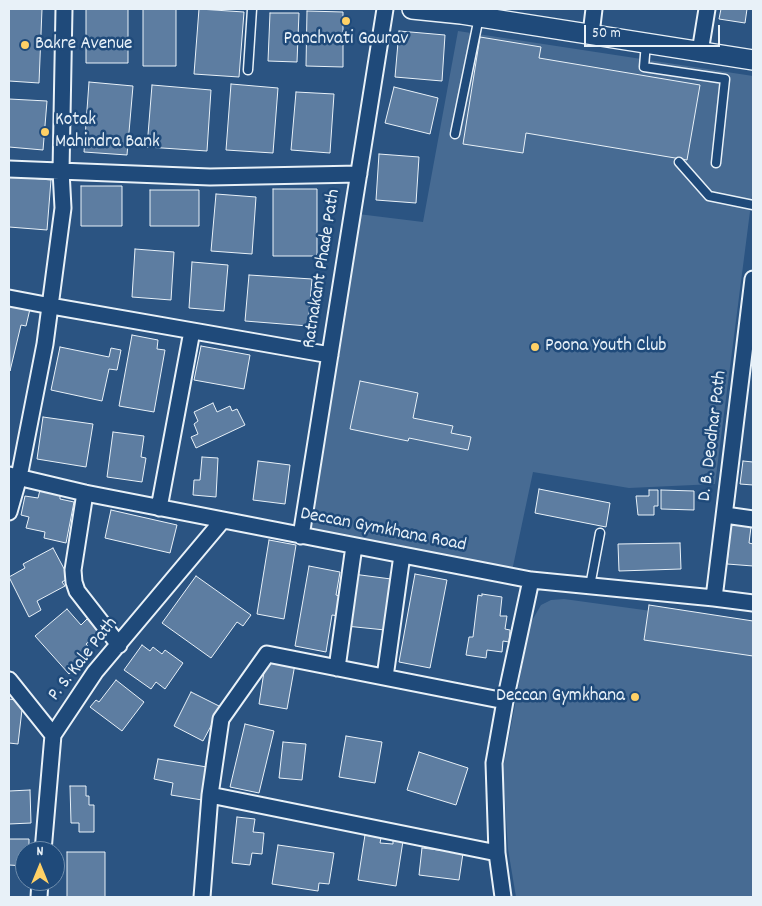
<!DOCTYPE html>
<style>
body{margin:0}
#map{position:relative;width:762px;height:906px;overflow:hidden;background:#2b5482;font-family:Dekko,sans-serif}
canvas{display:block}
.frame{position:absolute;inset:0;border:10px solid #e8f1f8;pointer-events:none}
.north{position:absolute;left:15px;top:841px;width:50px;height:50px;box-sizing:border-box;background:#1f4a7a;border:1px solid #6f8dac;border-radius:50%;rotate:0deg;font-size:14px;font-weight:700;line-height:20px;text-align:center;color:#e8f1f8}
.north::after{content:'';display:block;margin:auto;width:18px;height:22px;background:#ffd166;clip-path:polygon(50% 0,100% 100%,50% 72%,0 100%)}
.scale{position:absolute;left:584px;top:25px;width:136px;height:22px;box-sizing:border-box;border:2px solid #e8f1f8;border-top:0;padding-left:6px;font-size:15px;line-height:18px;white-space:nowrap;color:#e8f1f8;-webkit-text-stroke:4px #1f4a7a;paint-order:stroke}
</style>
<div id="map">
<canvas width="762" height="906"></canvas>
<div class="frame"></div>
<div class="north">N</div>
<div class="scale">50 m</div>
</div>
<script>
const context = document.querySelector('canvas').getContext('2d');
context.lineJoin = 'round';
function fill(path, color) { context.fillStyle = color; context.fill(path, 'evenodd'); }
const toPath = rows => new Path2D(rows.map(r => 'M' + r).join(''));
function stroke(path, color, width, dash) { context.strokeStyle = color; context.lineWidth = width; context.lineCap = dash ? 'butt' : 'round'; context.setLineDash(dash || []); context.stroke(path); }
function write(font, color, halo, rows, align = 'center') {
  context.font = font + ' Dekko,sans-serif'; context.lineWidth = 5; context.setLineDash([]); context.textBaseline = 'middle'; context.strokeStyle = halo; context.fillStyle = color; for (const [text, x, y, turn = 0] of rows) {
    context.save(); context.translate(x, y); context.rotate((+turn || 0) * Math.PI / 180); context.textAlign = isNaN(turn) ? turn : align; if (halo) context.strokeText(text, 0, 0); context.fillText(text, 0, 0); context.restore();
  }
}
fill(toPath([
 [458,31,753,76,753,188,715,484,629,488,533,472,512,571,308,532,358,214,423,222],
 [564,599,753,625,753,897,516,897,508,849,503,769,530,624,541,605,551,600]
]), '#476b93');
const building = toPath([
 [9,9,42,9,39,83,9,81,9,9],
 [86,9,128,9,128,63,86,63,86,9],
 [143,9,176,9,176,66,143,66,143,9],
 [199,9,244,12,239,77,194,74,199,9],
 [721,9,747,9,745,23,719,19,721,9],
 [307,11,343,12,343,67,306,66,307,11],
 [270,13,299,13,297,62,268,61,270,13],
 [399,31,445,35,442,81,395,77,399,31],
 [480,37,541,47,539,58,700,85,687,160,526,133,523,153,463,144,480,37],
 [89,82,133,86,127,155,84,152,89,82],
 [231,84,278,88,273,153,226,150,231,84],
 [152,85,211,90,207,151,147,147,152,85],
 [394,87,438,98,430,134,385,123,394,87],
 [296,92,334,94,330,153,291,150,296,92],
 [9,99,47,101,43,150,9,147,9,99],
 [379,154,419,157,416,203,376,200,379,154],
 [9,176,51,180,47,230,9,227,9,176],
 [81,186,122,186,122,226,81,226,81,186],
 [273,189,317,189,317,256,273,256,273,189],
 [150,190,199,190,199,226,150,226,150,190],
 [216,194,256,197,252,254,211,251,216,194],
 [135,249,174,252,171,300,132,297,135,249],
 [192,262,228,265,224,311,189,308,192,262],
 [249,275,312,279,308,326,245,321,249,275],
 [9,304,30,309,26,326,21,325,10,371,9,304],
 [132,335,158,340,157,349,165,350,154,412,119,406,132,335],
 [201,346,250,355,244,389,194,380,201,346],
 [60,347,109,357,111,348,121,350,117,370,109,369,102,401,51,390,60,347],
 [360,381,418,393,413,418,453,426,451,433,471,437,468,450,409,438,408,441,350,429,360,381],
 [213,403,217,412,230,406,232,411,237,409,245,425,196,448,191,437,198,434,194,424,198,421,194,412,213,403],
 [43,417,93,424,86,467,37,459,43,417],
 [113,432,144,436,141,457,146,458,142,482,107,477,113,432],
 [202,457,218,458,216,497,193,495,194,480,200,480,202,457],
 [258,461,290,465,285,504,253,500,258,461],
 [743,461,753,462,753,485,740,484,743,461],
 [539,489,610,503,606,527,535,513,539,489],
 [40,490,60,495,60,499,74,502,66,543,44,538,45,532,26,528,29,517,21,515,25,496,38,498,40,490],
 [649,490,658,490,658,506,654,506,654,515,638,515,636,496,649,496,649,490],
 [661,490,694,491,694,510,661,509,661,490],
 [111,510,177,525,170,553,105,538,111,510],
 [731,524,751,527,749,543,753,544,753,566,727,564,731,524],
 [269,540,296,545,284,619,257,614,269,540],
 [680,543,681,569,619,571,618,544,680,543],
 [53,548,69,578,62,582,65,586,37,601,41,610,29,617,9,577,25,568,23,564,53,548],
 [309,566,340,572,336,595,343,597,339,616,332,615,326,652,295,646,309,566],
 [353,574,391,579,385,630,346,626,353,574],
 [415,574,447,580,430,668,399,662,415,574],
 [196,576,251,615,243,626,237,622,211,658,162,623,196,576],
 [482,594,502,597,500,616,507,616,505,629,510,630,509,642,503,641,502,652,487,650,486,658,466,655,469,637,473,637,478,595,482,596,482,594],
 [649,605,753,621,753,656,644,640,649,605],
 [67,609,81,625,87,619,100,633,86,644,94,653,69,674,35,636,67,609],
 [142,645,150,651,153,647,162,654,165,650,183,663,165,689,156,682,151,689,124,670,142,645],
 [266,659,295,664,287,709,259,704,266,659],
 [116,680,144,702,122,731,90,707,96,700,99,702,116,680],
 [191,692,221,707,203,741,174,726,191,692],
 [9,699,23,701,18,744,9,743,9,699],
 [245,724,274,731,259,793,230,787,245,724],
 [346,736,382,742,375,783,339,777,346,736],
 [283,742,306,744,302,780,279,778,283,742],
 [419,752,468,768,456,805,407,790,419,752],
 [158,759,207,767,202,800,171,795,173,783,154,779,158,759],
 [70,786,86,786,86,796,89,796,89,805,94,805,94,832,79,832,79,823,71,823,70,786],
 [30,790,31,823,9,824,9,791,30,790],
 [237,817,255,819,253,832,264,833,262,854,252,853,250,865,232,863,237,817],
 [365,835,381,838,380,843,393,844,393,839,403,841,396,886,358,880,365,835],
 [9,839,29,839,29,851,25,851,25,866,9,865,9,839],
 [278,845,334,853,329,884,319,883,318,891,272,884,278,845],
 [422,848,463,853,459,880,419,875,422,848],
 [67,852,105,852,105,897,67,897,67,852]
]);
fill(building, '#5d7da1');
stroke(building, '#e8f1f8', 1);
const service = toPath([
 [646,43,644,67,725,79,716,163],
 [248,70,252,9],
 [455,134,479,17],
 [679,162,709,196,753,205],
 [590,586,600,533]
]);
const minor = toPath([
 [591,34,594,9],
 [700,52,707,9],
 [9,169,210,177,359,174],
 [9,298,51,306,330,355],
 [9,475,85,493,531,580,714,598,753,603],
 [85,493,73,570,74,582,77,591,119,645],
 [159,508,192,331],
 [9,512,19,477,45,344,63,208,61,171,64,9],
 [725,515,753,519],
 [301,536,385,9],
 [714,598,753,279],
 [337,668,354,546],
 [385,677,402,555],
 [9,680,53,735],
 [210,795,497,853],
 [43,851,53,735,95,672,222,521],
 [39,897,40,881],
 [202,897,210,795,221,719,267,654,505,701],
 [503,897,497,853,494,763,505,701,531,580]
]);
const tertiary = toPath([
 [412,9,461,14,753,60]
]);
stroke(service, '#e8f1f8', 11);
stroke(minor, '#e8f1f8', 19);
stroke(tertiary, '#e8f1f8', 22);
stroke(service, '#1f4a7a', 8);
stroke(minor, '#1f4a7a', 15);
stroke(tertiary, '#1f4a7a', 19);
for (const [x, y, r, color] of [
 [346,21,5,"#ffd166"],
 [25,45,5,"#ffd166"],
 [45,132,5,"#ffd166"],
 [535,347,5,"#ffd166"],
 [635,697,5,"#ffd166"]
]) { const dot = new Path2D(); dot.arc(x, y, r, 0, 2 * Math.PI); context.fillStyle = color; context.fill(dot); stroke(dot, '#1f4a7a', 2); }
write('19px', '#e8f1f8', '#1f4a7a', [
 ["Panchvati Gaurav",346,40,"center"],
 ["Bakre Avenue",35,45],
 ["Kotak",55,121],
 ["Mahindra Bank",55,143],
 ["Poona Youth Club",545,347],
 ["Deccan Gymkhana",625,697,"right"]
], 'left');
write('19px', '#e8f1f8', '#1f4a7a', [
 ["Ratnakant Phade Path",323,269,-81],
 ["D. B. Deodhar Path",714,436,-83],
 ["Deccan Gymkhana Road",383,531,11],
 ["P. S. Kale Path",84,660,-52]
]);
</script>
